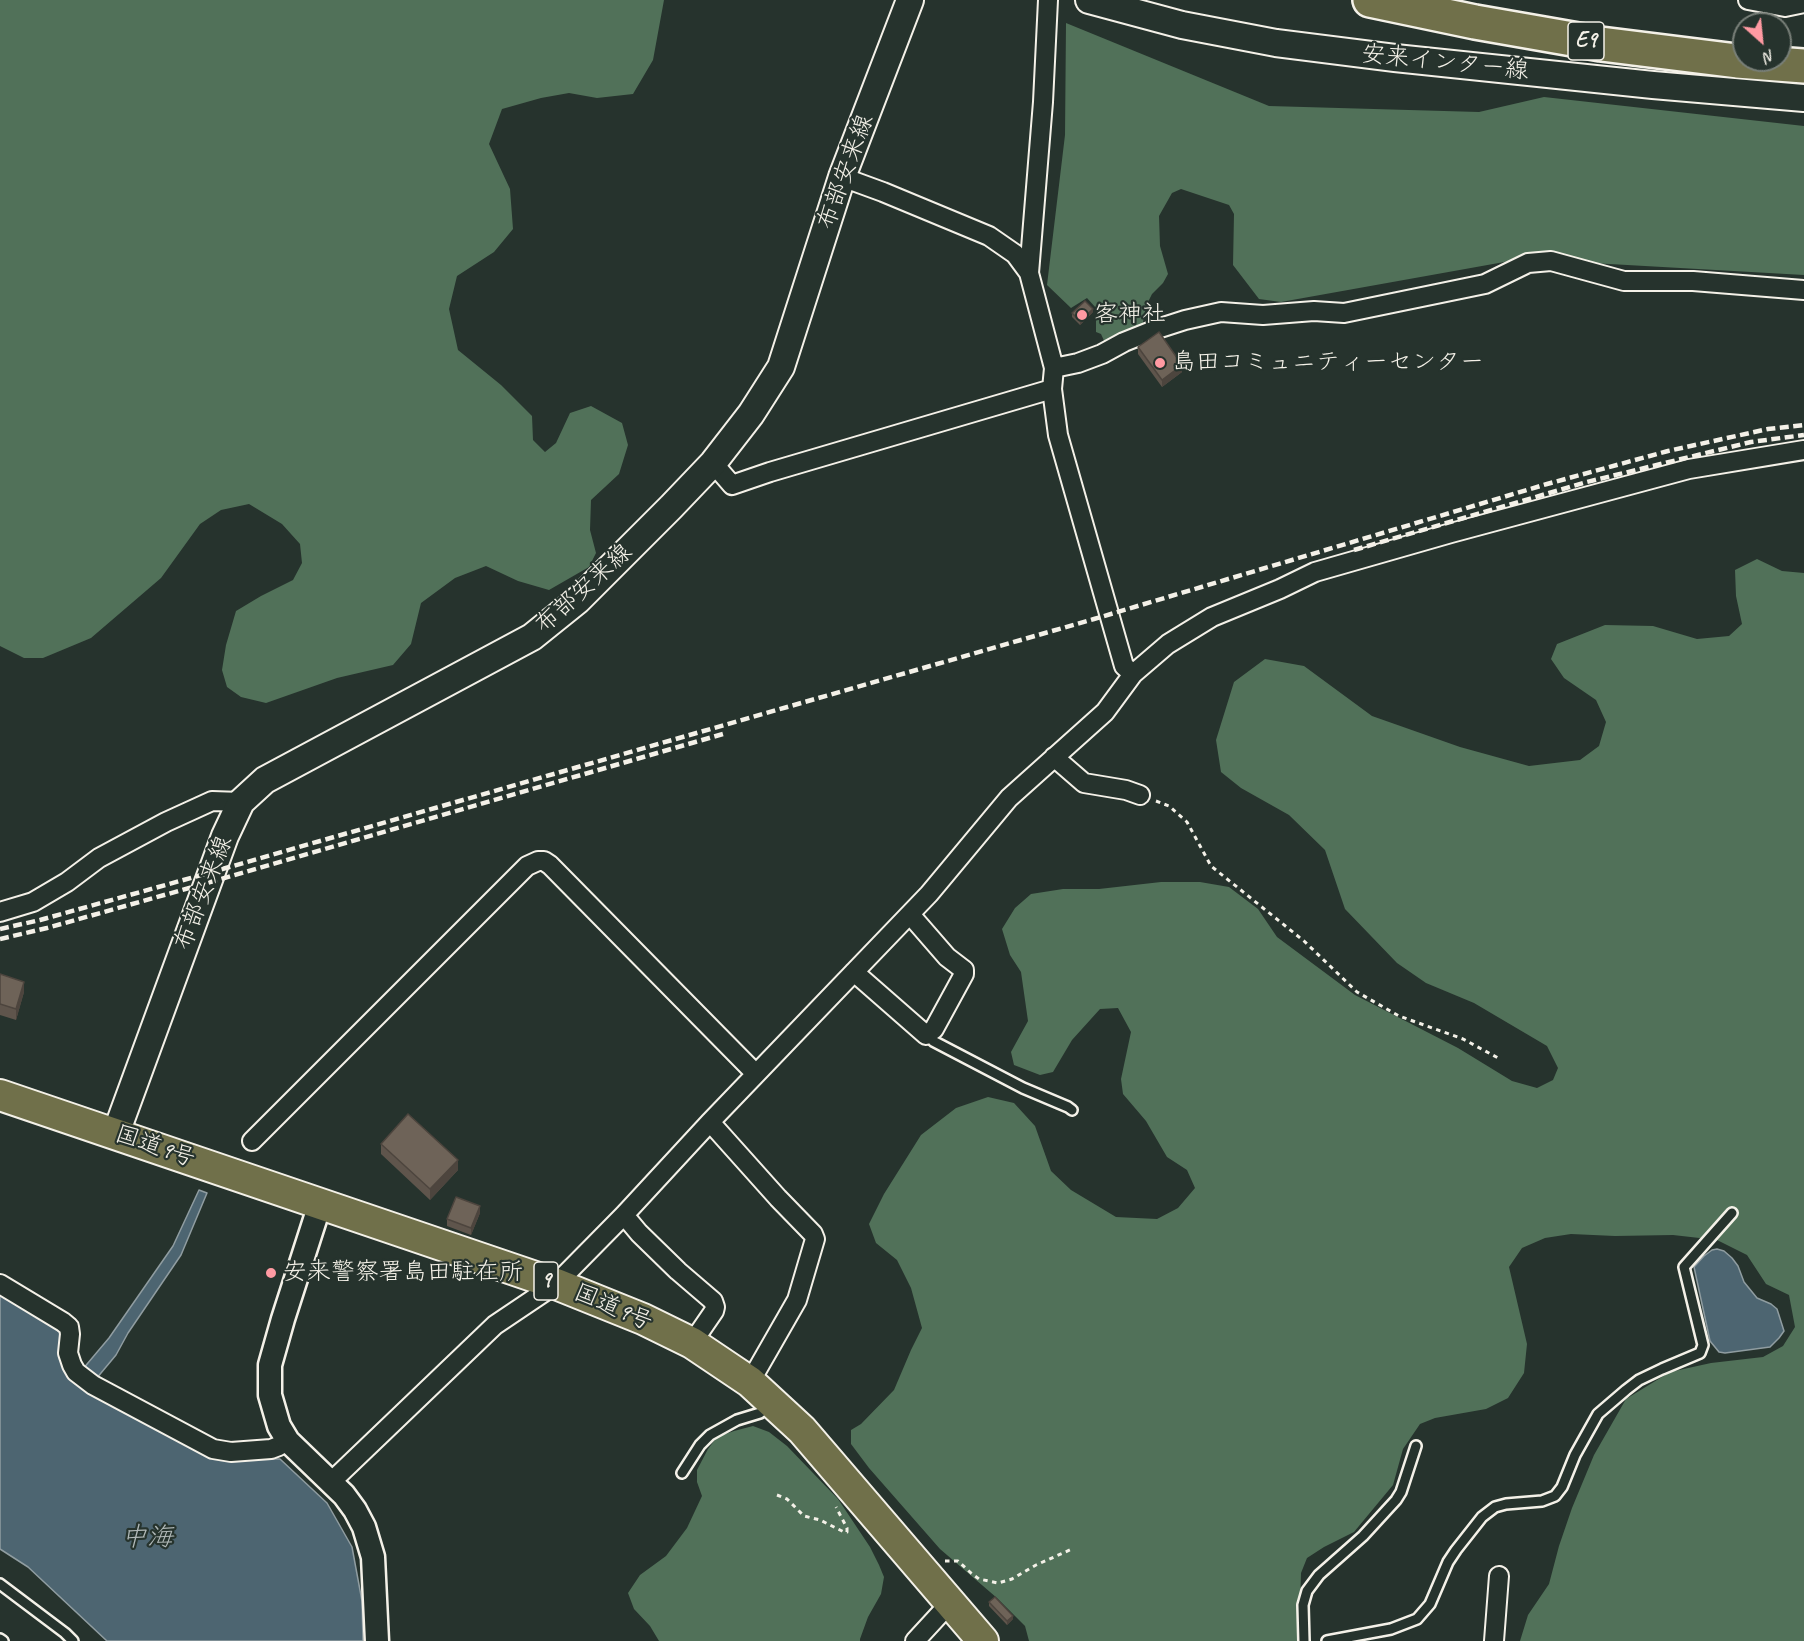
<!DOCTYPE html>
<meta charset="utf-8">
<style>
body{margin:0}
#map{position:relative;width:1804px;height:1641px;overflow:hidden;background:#26332d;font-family:Caveat,sans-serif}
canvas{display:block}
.north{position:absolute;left:1732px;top:12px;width:60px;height:60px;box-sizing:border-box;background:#26332d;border:2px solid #787f78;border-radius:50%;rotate:153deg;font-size:16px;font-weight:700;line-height:24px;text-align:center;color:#f4f1e8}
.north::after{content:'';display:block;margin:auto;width:21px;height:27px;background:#ff9aa2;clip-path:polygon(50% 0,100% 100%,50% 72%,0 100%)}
</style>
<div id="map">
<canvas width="1804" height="1641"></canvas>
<div class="north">N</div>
</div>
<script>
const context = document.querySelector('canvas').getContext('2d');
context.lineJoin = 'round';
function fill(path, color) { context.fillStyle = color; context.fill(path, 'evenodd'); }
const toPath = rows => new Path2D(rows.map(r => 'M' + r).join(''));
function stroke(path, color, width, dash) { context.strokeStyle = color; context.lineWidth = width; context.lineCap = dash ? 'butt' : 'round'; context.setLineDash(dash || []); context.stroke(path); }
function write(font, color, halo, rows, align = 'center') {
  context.font = font + ' Caveat,"Klee One",sans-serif'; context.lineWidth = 4.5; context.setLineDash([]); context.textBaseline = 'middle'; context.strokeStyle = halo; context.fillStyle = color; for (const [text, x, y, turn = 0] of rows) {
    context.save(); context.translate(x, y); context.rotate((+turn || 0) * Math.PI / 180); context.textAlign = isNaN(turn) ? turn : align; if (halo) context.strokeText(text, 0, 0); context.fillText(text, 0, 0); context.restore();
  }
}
fill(toPath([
 [0,0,664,0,653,60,633,94,597,98,569,93,541,98,502,109,489,144,510,189,513,229,494,252,457,276,449,309,458,350,501,385,532,416,533,440,545,452,556,443,570,413,591,406,622,423,628,445,619,474,591,500,590,530,596,553,589,567,549,590,518,581,486,566,455,578,421,603,411,644,393,665,337,678,266,703,241,697,227,687,222,670,226,645,236,611,261,596,293,580,302,563,300,544,282,524,249,504,221,510,200,524,161,578,91,638,43,658,24,658,0,646],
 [1066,23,1269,106,1479,112,1544,97,1804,126,1804,275,1521,259,1281,302,1259,299,1233,265,1234,214,1229,205,1181,189,1172,193,1159,216,1160,246,1168,274,1163,283,1152,294,1146,306,1142,327,1106,345,1101,334,1096,332,1096,308,1087,298,1071,308,1047,285,1065,135],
 [1757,559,1782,571,1804,573,1804,1641,1520,1641,1528,1615,1549,1584,1559,1546,1572,1508,1594,1455,1626,1399,1670,1372,1711,1363,1763,1357,1783,1346,1795,1327,1789,1295,1766,1284,1747,1255,1717,1240,1673,1235,1615,1236,1571,1234,1545,1238,1522,1248,1509,1267,1527,1344,1524,1373,1508,1398,1486,1409,1435,1418,1420,1424,1403,1449,1393,1485,1354,1532,1324,1547,1307,1558,1301,1573,1299,1641,1029,1641,1025,1626,997,1598,940,1549,869,1468,851,1444,851,1430,861,1424,894,1390,911,1350,922,1328,911,1288,897,1260,876,1243,869,1224,884,1194,921,1135,956,1108,988,1097,1014,1103,1035,1126,1051,1171,1071,1190,1116,1217,1157,1219,1178,1208,1195,1188,1187,1170,1167,1157,1146,1121,1123,1094,1121,1079,1131,1032,1118,1008,1100,1009,1072,1040,1053,1072,1040,1075,1014,1065,1011,1052,1028,1021,1021,972,1010,955,1002,929,1015,908,1031,894,1063,889,1099,889,1161,882,1200,882,1229,887,1258,909,1277,937,1355,995,1458,1048,1512,1081,1537,1088,1553,1080,1558,1068,1547,1046,1474,1003,1426,983,1397,963,1345,909,1325,850,1289,815,1241,788,1221,772,1216,740,1234,682,1265,659,1304,666,1372,716,1460,747,1529,766,1580,760,1599,746,1606,722,1596,700,1564,678,1551,659,1557,644,1605,625,1653,626,1697,639,1729,636,1742,624,1736,596,1735,570],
 [753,1426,769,1432,787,1446,838,1499,870,1547,879,1565,884,1577,881,1594,868,1617,860,1639,860,1641,659,1641,650,1626,634,1609,628,1593,640,1575,666,1556,687,1528,702,1496,697,1482,697,1470,708,1449,717,1437,734,1431]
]), '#517159');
const water = toPath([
 [199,1190,207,1193,181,1255,128,1333,116,1355,96,1379,82,1370,109,1338,173,1246,199,1190],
 [1717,1249,1724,1251,1732,1258,1738,1266,1744,1282,1757,1298,1771,1304,1777,1309,1784,1331,1779,1338,1770,1347,1725,1353,1719,1352,1710,1341,1694,1267,1704,1256,1712,1250,1717,1249],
 [0,1292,57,1325,63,1341,98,1395,213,1458,280,1459,327,1503,352,1547,362,1601,363,1641,107,1641,28,1567,0,1549,0,1292]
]);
fill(water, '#4d6571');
stroke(water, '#909da1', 1.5);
const service = toPath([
 [933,1041,1023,1088,1068,1107,1072,1110],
 [682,1473,700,1445,710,1435,737,1420,760,1413,769,1405],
 [0,1584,65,1633,73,1641],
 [0,1639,3,1641],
 [1304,1641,1303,1605,1307,1591,1319,1575,1363,1536,1396,1500,1401,1492,1416,1446],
 [1327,1641,1391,1629,1417,1619,1430,1604,1448,1562,1456,1550,1482,1517,1495,1507,1506,1504,1542,1501,1555,1496,1562,1487,1575,1455,1598,1414,1626,1390,1639,1380,1662,1369,1700,1353,1703,1345,1684,1267,1732,1213]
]);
const minor = toPath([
 [1748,0,1785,7,1804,3],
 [842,177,883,192,989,236,1015,254,1029,273],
 [1054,368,1078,363,1102,354,1124,342,1154,330,1185,320,1221,312,1263,315,1314,311,1344,313,1485,284,1528,263,1551,261,1624,281,1693,281,1804,290],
 [713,463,732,485,770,472,1052,389],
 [1133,674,1168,644,1212,617,1280,589,1315,572,1451,533,1689,469,1804,450],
 [1054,757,1084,783,1126,790,1140,795],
 [0,912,33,902,67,882,99,858,166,822,212,801,241,802],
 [854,972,926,1035,934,1029,964,974,964,970,947,957,914,919],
 [710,1122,778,1198,813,1234,815,1239,797,1300,750,1382],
 [252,1141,527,866,538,861,544,861,550,865,756,1074],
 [624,1215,639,1233,678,1271,713,1301,715,1307,714,1311,692,1343],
 [0,1284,63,1322,69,1327,70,1334,68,1353,72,1365,76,1372,93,1385,213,1449,231,1452,271,1449,279,1446,288,1441],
 [331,1482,495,1325,556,1284,624,1215,710,1122,929,894,1009,798,1105,712,1133,674,1124,666,1058,435,1052,389,1054,368,1029,273,1043,102,1048,0],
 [915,1641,950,1603],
 [1494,1641,1499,1576]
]);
const tertiary = toPath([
 [320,1204,283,1319,270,1365,270,1395,279,1426,288,1441,344,1495,355,1510,364,1527,373,1557,377,1641]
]);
const secondary = toPath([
 [1089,0,1182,25,1276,43,1395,58,1653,85,1804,98],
 [116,1133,225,836,241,802,265,780,532,637,578,600,671,507,713,463,751,414,781,367,842,177,910,0]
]);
const trunk = toPath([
 [0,1095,556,1284,643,1319,692,1343,750,1382,802,1430,983,1641]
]);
const motorway = toPath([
 [1370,0,1475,22,1601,44,1737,61,1804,66]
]);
stroke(service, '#f4f1e8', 14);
stroke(minor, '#f4f1e8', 22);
stroke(tertiary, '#f4f1e8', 27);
stroke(secondary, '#f4f1e8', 30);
stroke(trunk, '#f4f1e8', 34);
stroke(motorway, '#f4f1e8', 38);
stroke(toPath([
 [1156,801,1169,806,1187,822,1211,866,1304,941,1357,992,1399,1016,1463,1039,1500,1059],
 [777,1495,787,1499,804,1516,820,1520,844,1532,847,1532,847,1528,836,1507],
 [945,1561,958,1561,971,1573,979,1579,998,1583,1012,1579,1036,1565,1072,1549]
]), '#f4f1e8', 3, [4.5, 4.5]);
stroke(service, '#26332d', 9);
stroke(minor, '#26332d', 18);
stroke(tertiary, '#26332d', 22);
stroke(secondary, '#26332d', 26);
stroke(trunk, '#70704a', 30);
stroke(motorway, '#70704a', 33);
stroke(toPath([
 [1354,550,1587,482,1751,442,1804,435],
 [0,929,40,920,212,872,1094,619,1547,484,1668,451,1768,429,1804,425],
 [0,939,47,928,207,883,723,734]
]), '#f4f1e8', 4.5, [9, 4.5]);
fill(toPath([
 [1093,312,1080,325,1072,317,1072,313],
 [1138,347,1182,372,1162,387,1138,354],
 [0,974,24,992,16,1020,0,1015],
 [381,1144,458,1170,430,1200,381,1154],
 [480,1213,471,1235,447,1226,447,1219],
 [989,1602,1013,1619,1007,1625,989,1606]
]), '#5f554c');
fill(toPath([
 [1093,309,1093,312,1080,325,1080,321],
 [1182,365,1182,372,1162,387,1162,380],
 [24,982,24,992,16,1020,16,1009],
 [458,1160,458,1170,430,1200,430,1189],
 [480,1206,480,1213,471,1235,471,1228],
 [1013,1616,1013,1619,1007,1625,1007,1621]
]), '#4d453e');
const building = toPath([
 [1085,301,1093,309,1080,321,1072,313,1085,301],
 [1159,332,1182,365,1162,380,1138,347,1159,332],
 [0,974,24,982,16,1009,0,1004,0,974],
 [408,1114,458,1160,430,1189,381,1144,408,1114],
 [456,1197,480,1206,471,1228,447,1219,456,1197],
 [995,1597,1013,1616,1007,1621,989,1602,995,1597]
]);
fill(building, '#6e6358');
stroke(building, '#4d453e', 1.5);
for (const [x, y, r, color] of [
 [1082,315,6,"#ff9aa2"],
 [1160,363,6,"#ff9aa2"],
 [271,1273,6,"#ff9aa2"]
]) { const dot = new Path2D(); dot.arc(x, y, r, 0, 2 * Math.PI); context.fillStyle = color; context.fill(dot); stroke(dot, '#26332d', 2); }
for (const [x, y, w] of [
 [1586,41,36],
 [546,1281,24]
]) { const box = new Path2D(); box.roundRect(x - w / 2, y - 19, w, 38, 4.5); context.fillStyle = '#26332d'; context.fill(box); stroke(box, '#f4f1e8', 1.5); }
write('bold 22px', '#f4f1e8', null, [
 ["E9",1586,41],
 ["9",546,1281]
]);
write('24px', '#f4f1e8', '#26332d', [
 ["安来インター線",1445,63,6],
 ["布部安来線",846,172,-70],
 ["布部安来線",584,589,-42],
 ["布部安来線",204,893,-69],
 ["国道9号",155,1147,19],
 ["国道9号",613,1308,23]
]);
write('24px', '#f4f1e8', '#26332d', [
 ["客神社",1094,315],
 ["島田コミュニティーセンター",1172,363],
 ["安来警察署島田駐在所",283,1273]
], 'left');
write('italic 26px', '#b1b9b8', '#26332d', [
 ["中海",147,1538]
]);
</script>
